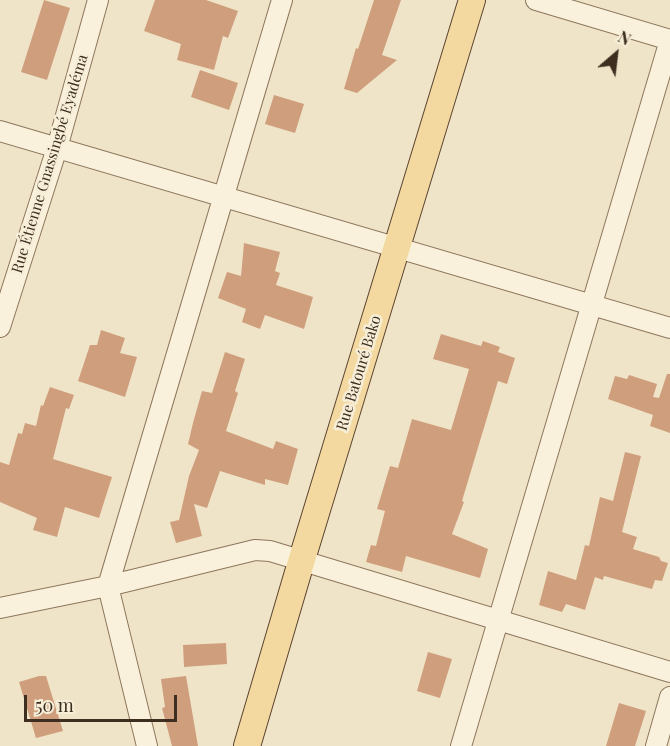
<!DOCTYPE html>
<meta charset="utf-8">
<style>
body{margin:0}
#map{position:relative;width:670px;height:746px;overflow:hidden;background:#f0e4c8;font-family:"Playfair Display",serif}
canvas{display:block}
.north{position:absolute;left:586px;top:24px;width:60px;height:60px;-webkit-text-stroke:4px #f7eed8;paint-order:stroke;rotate:28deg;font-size:16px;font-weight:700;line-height:24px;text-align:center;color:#3d2e20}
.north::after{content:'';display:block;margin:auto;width:21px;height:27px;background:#3d2e20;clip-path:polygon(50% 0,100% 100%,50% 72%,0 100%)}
.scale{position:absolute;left:24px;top:695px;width:153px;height:27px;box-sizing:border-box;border:3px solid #3d2e20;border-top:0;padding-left:8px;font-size:18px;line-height:21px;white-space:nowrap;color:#3d2e20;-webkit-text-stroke:4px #f7eed8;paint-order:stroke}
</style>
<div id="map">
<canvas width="670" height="746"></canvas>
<div class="north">N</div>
<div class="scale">50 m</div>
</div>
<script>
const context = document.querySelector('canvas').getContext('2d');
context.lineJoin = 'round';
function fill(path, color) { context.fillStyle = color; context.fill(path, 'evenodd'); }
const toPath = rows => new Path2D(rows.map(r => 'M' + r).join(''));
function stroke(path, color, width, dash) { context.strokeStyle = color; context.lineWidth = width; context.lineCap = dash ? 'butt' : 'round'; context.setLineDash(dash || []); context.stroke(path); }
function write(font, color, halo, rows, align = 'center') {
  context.font = font + ' "Playfair Display",serif'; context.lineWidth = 5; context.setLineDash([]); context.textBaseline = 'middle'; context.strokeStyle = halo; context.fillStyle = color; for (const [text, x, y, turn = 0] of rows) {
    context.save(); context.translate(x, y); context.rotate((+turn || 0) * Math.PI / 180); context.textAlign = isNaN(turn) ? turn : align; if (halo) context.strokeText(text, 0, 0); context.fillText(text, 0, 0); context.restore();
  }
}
fill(toPath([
 [44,0,70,8,47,80,21,72],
 [155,0,206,0,238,11,228,38,223,36,214,70,177,60,181,44,144,31],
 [374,0,401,0,382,55,397,60,357,93,344,89,356,48,358,49],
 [200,70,238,83,229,110,191,97],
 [274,95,304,104,295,133,265,124],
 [244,243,280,252,275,271,280,273,276,285,313,297,304,329,265,315,260,329,242,322,246,309,218,298,227,272,241,276],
 [101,330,125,338,120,353,137,357,125,397,78,381,90,345,97,345],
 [441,334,481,346,483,341,500,347,498,352,515,358,507,384,498,381,462,501,464,502,452,534,488,549,480,578,406,556,402,572,366,562,371,545,376,546,385,511,377,509,390,466,398,468,412,419,451,430,469,369,433,359],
 [225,352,245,359,235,391,238,393,226,431,273,449,276,441,298,449,288,485,265,479,265,485,220,471,207,508,194,504,202,536,176,543,170,522,179,520,189,476,199,450,188,444,193,423,202,391,212,393],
 [667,374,670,374,670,433,650,426,653,415,608,399,615,376,627,379,629,375,657,384,653,397,659,398],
 [50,387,74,395,69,409,66,408,53,459,112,477,99,518,65,507,57,537,33,530,37,518,0,502,0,462,9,465,18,433,22,434,25,423,36,426,41,405,43,406],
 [625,452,641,456,622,532,637,537,633,549,659,557,661,561,668,563,662,581,655,580,652,589,604,576,603,580,595,577,585,610,566,604,562,612,539,605,548,571,576,580,585,545,589,546,600,497,613,501],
 [226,643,227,664,184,667,183,645],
 [428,652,452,659,440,698,417,691],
 [39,676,46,676,63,731,36,738,19,682],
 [186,676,198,746,172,746,162,708,165,707,161,679],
 [619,703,646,711,635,746,606,746]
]), '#cf9f7d');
const minor = toPath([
 [536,0,670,40],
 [0,131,670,328],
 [0,327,57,148,98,0],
 [0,608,108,586,255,550,270,551,670,672],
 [147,746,108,586,282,0],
 [461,746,670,40],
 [656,746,670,697]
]);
const major = toPath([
 [247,746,302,559,472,0]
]);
stroke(minor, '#8d765c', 22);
stroke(major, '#5b4430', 28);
stroke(minor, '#faf1dc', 20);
stroke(major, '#f3d9a0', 26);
write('15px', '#3d2e20', '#f7eed8', [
 ["Rue Étienne Gnassingbé Eyadéma",50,164,-73],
 ["Rue Batouré Bako",359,373,-73]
]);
</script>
